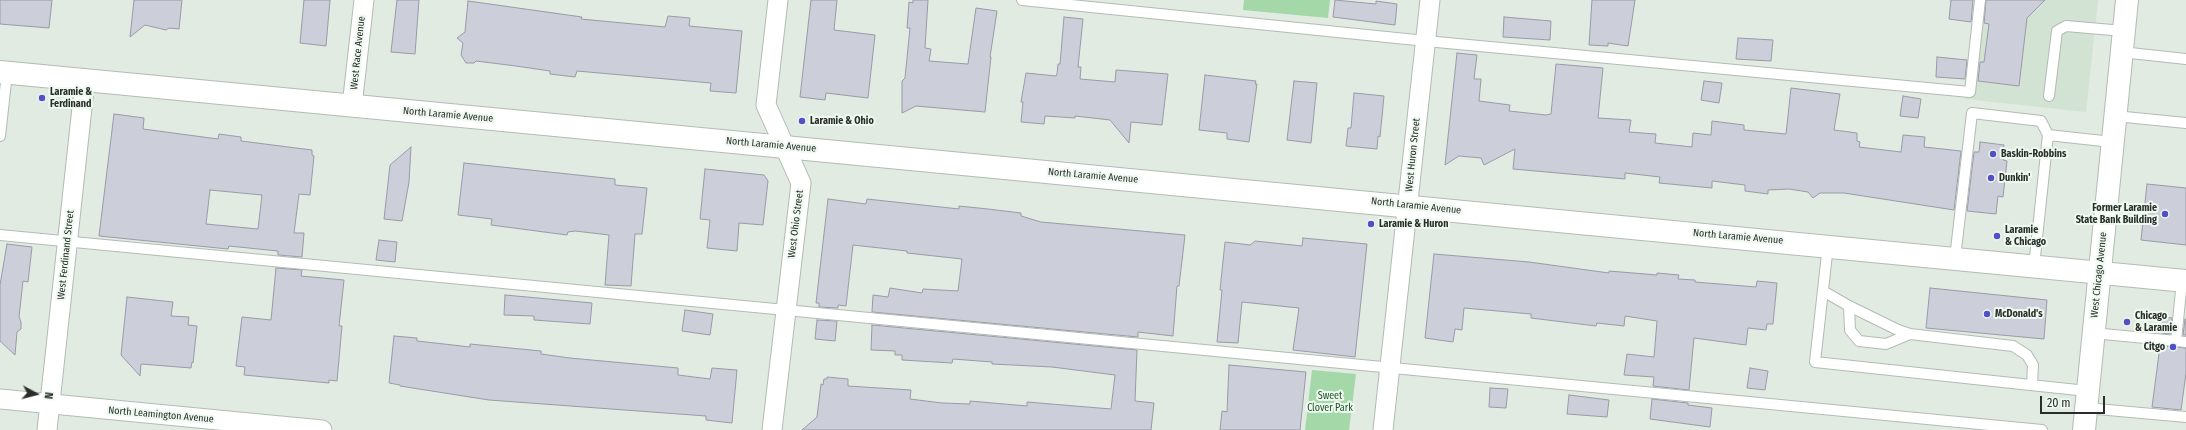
<!DOCTYPE html>
<style>
body{margin:0}
#map{position:relative;width:2186px;height:430px;overflow:hidden;background:#e1ebe2;font-family:"Fira Sans Condensed",sans-serif}
canvas{display:block}
.north{position:absolute;left:16px;top:374px;width:40px;height:40px;-webkit-text-stroke:3px #eef9ef;paint-order:stroke;rotate:97deg;font-size:11px;font-weight:700;line-height:16px;text-align:center;color:#2a2d2a}
.north::after{content:'';display:block;margin:auto;width:14px;height:18px;background:#2a2d2a;clip-path:polygon(50% 0,100% 100%,50% 72%,0 100%)}
.scale{position:absolute;left:2040px;top:396px;width:65px;height:18px;box-sizing:border-box;border:2px solid #2a2d2a;border-top:0;padding-left:5px;font-size:12px;line-height:14px;white-space:nowrap;color:#2a2d2a;-webkit-text-stroke:3px #eef9ef;paint-order:stroke}
</style>
<div id="map">
<canvas width="2186" height="430"></canvas>
<div class="north">N</div>
<div class="scale">20 m</div>
</div>
<script>
const context = document.querySelector('canvas').getContext('2d');
context.lineJoin = 'round';
function fill(path, color) { context.fillStyle = color; context.fill(path, 'evenodd'); }
const toPath = rows => new Path2D(rows.map(r => 'M' + r).join(''));
function stroke(path, color, width, dash) { context.strokeStyle = color; context.lineWidth = width; context.lineCap = dash ? 'butt' : 'round'; context.setLineDash(dash || []); context.stroke(path); }
function write(font, color, halo, rows, align = 'center') {
  context.font = font + ' "Fira Sans Condensed",sans-serif'; context.lineWidth = 4; context.setLineDash([]); context.textBaseline = 'middle'; context.strokeStyle = halo; context.fillStyle = color; for (const [text, x, y, turn = 0] of rows) {
    context.save(); context.translate(x, y); context.rotate((+turn || 0) * Math.PI / 180); context.textAlign = isNaN(turn) ? turn : align; if (halo) context.strokeText(text, 0, 0); context.fillText(text, 0, 0); context.restore();
  }
}
fill(toPath([
 [1975,0,2098,0,2086,112,1965,99]
]), '#d2e2d3');
fill(toPath([
 [1244,0,1330,0,1328,18,1243,10],
 [1312,370,1356,374,1349,430,1305,430]
]), '#a4d8a9');
const building = toPath([
 [0,0,52,0,49,28,0,24,0,0],
 [134,0,182,0,179,29,169,28,166,30,145,25,130,37,134,0],
 [304,0,330,0,326,46,300,43,304,0],
 [397,0,419,0,415,54,391,52,397,0],
 [811,0,837,0,834,30,875,35,868,98,826,93,825,100,800,97,811,0],
 [913,0,928,0,925,48,931,49,929,61,968,64,976,8,997,11,990,57,991,57,985,112,916,106,902,113,902,81,905,78,910,28,907,28,909,2,913,3,913,0],
 [1335,0,1376,4,1376,1,1397,4,1395,25,1333,17,1335,0],
 [1592,0,1635,0,1628,46,1608,43,1608,46,1589,45,1592,0],
 [1951,0,1973,0,1971,22,1949,19,1951,0],
 [1986,0,2045,0,2027,18,2019,86,1978,81,1980,62,1984,62,1989,24,1984,23,1986,0],
 [468,1,582,17,581,19,665,27,668,16,690,18,689,26,742,31,736,93,710,91,711,83,577,71,575,77,550,74,550,71,516,66,476,61,474,63,466,63,461,55,463,43,457,38,465,32,468,1],
 [1064,17,1083,19,1078,67,1081,67,1080,79,1115,82,1116,70,1168,74,1162,125,1131,122,1129,143,1110,120,1075,116,1075,118,1045,116,1044,124,1021,122,1023,102,1021,102,1026,73,1056,76,1057,74,1058,64,1060,64,1064,17],
 [1504,17,1551,21,1550,40,1503,37,1504,17],
 [1738,38,1773,40,1771,61,1736,59,1738,38],
 [1457,53,1477,55,1474,79,1481,79,1479,101,1510,105,1509,111,1546,115,1551,114,1556,64,1603,68,1598,118,1631,120,1629,132,1656,134,1655,143,1692,147,1693,133,1711,135,1712,121,1744,125,1744,130,1786,134,1791,88,1840,94,1834,130,1857,133,1857,141,1860,142,1859,147,1901,152,1903,135,1925,137,1924,147,1961,151,1954,210,1844,193,1820,193,1813,198,1808,192,1789,189,1768,190,1768,194,1745,191,1745,185,1712,181,1712,188,1659,183,1660,177,1625,173,1625,179,1513,169,1515,149,1484,165,1481,158,1459,156,1445,165,1457,53],
 [1937,57,1967,60,1965,79,1936,77,1937,57],
 [1205,75,1256,81,1255,84,1257,84,1249,142,1227,139,1227,133,1199,130,1205,75],
 [1294,81,1317,83,1311,143,1287,140,1294,81],
 [1704,81,1722,83,1719,103,1701,100,1704,81],
 [1354,93,1384,96,1380,137,1378,136,1377,149,1346,146,1348,128,1351,128,1354,93],
 [1903,96,1921,99,1918,118,1900,116,1903,96],
 [114,114,144,118,143,129,218,139,219,134,241,137,241,141,312,150,312,155,314,156,310,195,299,194,294,233,304,233,302,257,278,255,278,251,229,246,228,249,99,236,114,114],
 [210,190,262,195,258,229,206,224,210,190],
 [1980,142,2004,145,2003,160,2007,161,2003,197,1998,196,1996,214,1967,211,1974,152,1979,152,1980,142],
 [411,147,409,182,402,221,384,219,390,165,411,147],
 [464,163,615,179,615,185,647,188,642,234,635,234,631,286,605,285,609,235,575,231,568,232,567,235,491,225,492,219,458,215,464,163],
 [705,169,764,175,768,181,763,225,739,223,737,251,707,248,710,220,700,219,705,169],
 [2147,184,2186,188,2186,245,2141,240,2147,184],
 [828,199,866,204,867,199,959,209,959,206,988,209,1021,213,1021,216,1041,222,1185,235,1179,286,1177,286,1173,336,1138,332,1138,337,872,312,873,295,888,297,890,288,922,293,923,289,958,291,962,259,907,253,907,251,853,245,846,306,838,305,838,308,819,307,819,303,816,303,828,199],
 [1303,238,1367,244,1355,357,1293,350,1299,308,1242,302,1238,343,1217,342,1222,290,1220,290,1225,242,1250,245,1255,241,1302,246,1303,238],
 [379,240,397,242,395,262,376,260,379,240],
 [7,244,32,247,28,282,23,281,19,317,21,322,21,329,17,332,15,355,0,341,0,285,7,244],
 [1434,254,1529,262,1609,273,1609,271,1657,275,1657,273,1679,275,1678,279,1695,280,1695,282,1756,287,1757,281,1777,283,1773,324,1767,324,1766,330,1748,328,1746,345,1694,338,1689,390,1653,386,1654,377,1624,375,1627,354,1654,357,1657,321,1625,316,1624,326,1597,323,1596,326,1531,318,1531,314,1464,308,1462,330,1455,329,1453,342,1425,338,1434,254],
 [276,268,302,270,301,276,344,280,339,326,342,326,337,381,329,380,329,383,244,375,245,367,236,366,242,317,271,320,276,268],
 [1930,288,2047,300,2044,339,1926,328,1930,288],
 [505,295,592,303,590,324,534,320,534,316,504,315,505,295],
 [127,297,173,302,171,316,189,317,188,325,197,326,193,363,192,362,191,368,141,364,140,376,121,355,127,297],
 [685,310,713,314,710,335,682,331,685,310],
 [2163,317,2172,318,2170,334,2161,333,2163,317],
 [2185,319,2186,320,2186,335,2183,335,2185,319],
 [817,320,837,321,835,341,815,339,817,320],
 [872,325,1137,350,1135,401,1154,403,1151,430,802,430,817,417,821,384,823,385,824,379,827,379,827,377,848,379,848,386,911,390,910,399,942,403,970,404,970,401,1027,406,1027,402,1111,409,1115,375,1052,367,992,364,992,362,953,359,952,363,902,360,902,355,895,355,895,351,871,350,872,325],
 [394,336,417,338,417,341,444,344,470,347,470,344,541,351,541,354,570,358,678,368,678,375,710,379,712,368,737,370,732,423,706,420,706,416,489,400,400,386,400,385,389,383,394,336],
 [2160,346,2186,348,2186,373,2181,410,2152,407,2160,346],
 [1229,365,1306,372,1300,430,1220,430,1222,411,1227,412,1229,365],
 [1750,368,1768,371,1765,390,1747,388,1750,368],
 [1490,388,1508,389,1506,408,1489,407,1490,388],
 [1569,395,1609,400,1607,417,1567,414,1569,395],
 [1652,399,1688,403,1688,405,1712,408,1710,427,1650,419,1652,399]
]);
fill(building, '#ccceda');
stroke(building, '#999aa6', 1);
const service = toPath([
 [1022,0,1426,41,1970,92,1980,0],
 [2121,52,2186,59],
 [2049,96,2057,31,2066,26,2124,31],
 [2115,116,2186,123],
 [0,136,7,73],
 [0,235,2042,430],
 [1828,245,1815,362,2087,391],
 [1955,258,1972,113,2041,121,2048,135],
 [2034,266,2048,135,2112,142],
 [2182,280,2176,341,2186,342],
 [1823,291,1849,306,1898,330,1910,334,2013,346,2027,355,2033,365,2032,385],
 [1849,306,1850,330,1859,341,1886,344,1910,334],
 [2093,333,2176,341],
 [2086,408,2186,417]
]);
const minor = toPath([
 [352,106,364,0],
 [0,399,322,430],
 [47,430,85,80],
 [772,430,801,183,766,105,778,0],
 [1383,430,1430,0]
]);
const tertiary = toPath([
 [0,72,2186,281]
]);
const secondary = toPath([
 [2084,430,2127,0]
]);
stroke(service, '#b2bcb3', 12);
stroke(minor, '#b2bcb3', 21);
stroke(tertiary, '#b2bcb3', 24);
stroke(secondary, '#b2bcb3', 24);
stroke(service, '#fff', 10);
stroke(minor, '#fff', 19);
stroke(tertiary, '#fff', 22);
stroke(secondary, '#fff', 22);
for (const [x, y, r, color] of [
 [42,98,4,"#5350c7"],
 [802,121,4,"#5350c7"],
 [1993,154,4,"#5350c7"],
 [1991,178,4,"#5350c7"],
 [2165,214,4,"#5350c7"],
 [1371,224,4,"#5350c7"],
 [1997,236,4,"#5350c7"],
 [1987,314,4,"#5350c7"],
 [2127,322,4,"#5350c7"],
 [2173,347,4,"#5350c7"]
]) { const dot = new Path2D(); dot.arc(x, y, r, 0, 2 * Math.PI); context.fillStyle = color; context.fill(dot); stroke(dot, '#eef9ef', 1.5); }
write('10px', '#2a2d2a', '#eef9ef', [
 ["West Race Avenue",358,53,-84],
 ["North Laramie Avenue",448,115,5],
 ["North Laramie Avenue",771,145,5],
 ["West Huron Street",1413,155,-84],
 ["North Laramie Avenue",1093,176,5],
 ["North Laramie Avenue",1416,206,6],
 ["West Ohio Street",796,224,-83],
 ["North Laramie Avenue",1738,237,5],
 ["West Ferdinand Street",66,255,-84],
 ["West Chicago Avenue",2099,275,-84],
 ["North Leamington Avenue",161,415,5]
]);
write('bold 10px', '#2a2d2a', '#eef9ef', [
 ["Laramie &",50,92],
 ["Ferdinand",50,104],
 ["Laramie & Ohio",810,121],
 ["Baskin-Robbins",2001,154],
 ["Dunkin'",1999,178],
 ["Former Laramie",2157,208,"right"],
 ["State Bank Building",2157,220,"right"],
 ["Laramie & Huron",1379,224],
 ["Laramie",2005,230],
 ["& Chicago",2005,242],
 ["McDonald's",1995,314],
 ["Chicago",2135,316],
 ["& Laramie",2135,328],
 ["Citgo",2165,347,"right"]
], 'left');
write('10px', '#1b5125', '#eef9ef', [
 ["Sweet",1330,396],
 ["Clover Park",1330,408]
]);
</script>
